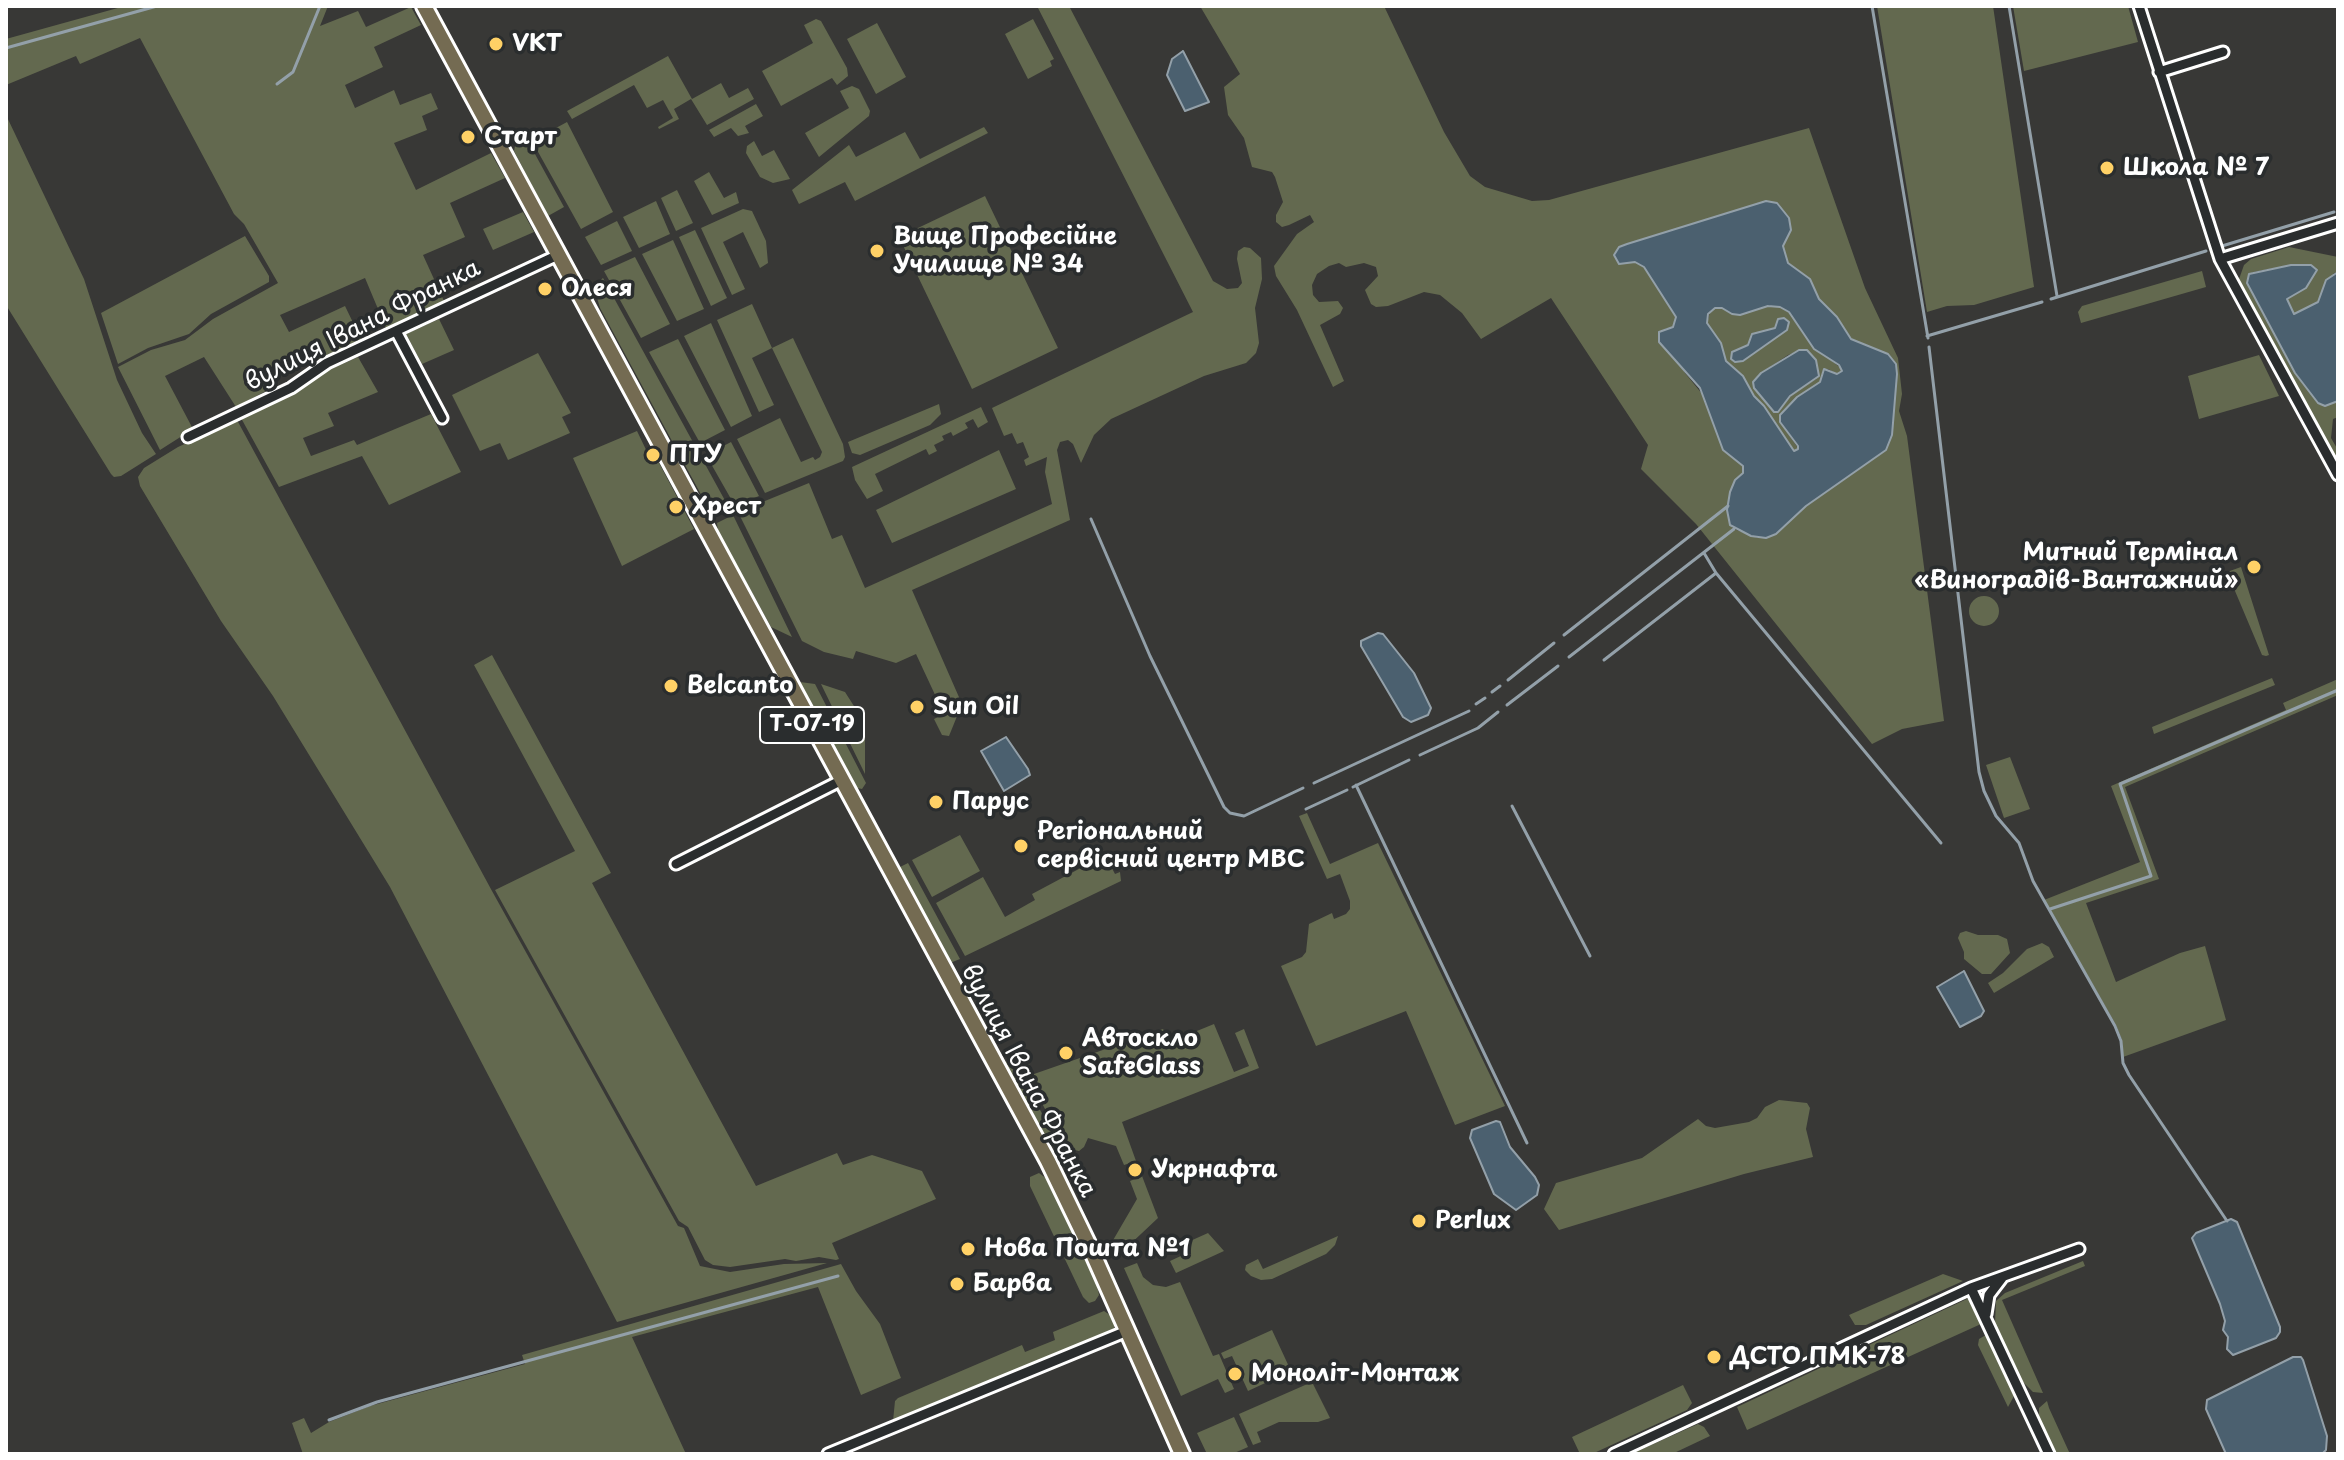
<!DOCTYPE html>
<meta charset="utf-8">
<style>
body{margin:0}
#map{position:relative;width:2344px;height:1460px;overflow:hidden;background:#383836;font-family:"Playpen Sans",sans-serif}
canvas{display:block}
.frame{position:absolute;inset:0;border:8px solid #fff;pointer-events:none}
</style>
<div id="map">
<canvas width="2344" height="1460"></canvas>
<div class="frame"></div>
</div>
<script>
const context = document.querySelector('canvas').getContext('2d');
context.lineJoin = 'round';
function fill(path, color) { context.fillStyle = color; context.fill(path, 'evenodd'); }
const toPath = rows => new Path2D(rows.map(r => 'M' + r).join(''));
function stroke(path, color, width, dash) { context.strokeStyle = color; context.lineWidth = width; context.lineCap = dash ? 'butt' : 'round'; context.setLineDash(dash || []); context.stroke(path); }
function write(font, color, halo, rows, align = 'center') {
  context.font = font + ' "Playpen Sans",sans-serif'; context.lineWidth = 7; context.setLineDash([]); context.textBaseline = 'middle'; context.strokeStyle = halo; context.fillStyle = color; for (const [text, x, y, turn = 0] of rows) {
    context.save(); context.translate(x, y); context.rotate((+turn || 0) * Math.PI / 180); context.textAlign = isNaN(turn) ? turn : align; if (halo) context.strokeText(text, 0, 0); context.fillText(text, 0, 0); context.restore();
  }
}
fill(toPath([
 [125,6,328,6,320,26,358,11,366,27,411,7,421,25,374,47,383,67,345,85,355,108,394,90,400,105,431,93,438,109,422,116,427,130,394,143,416,190,491,153,505,178,450,203,465,237,423,255,444,301,386,328,365,278,280,315,289,332,345,306,361,339,273,380,275,386,236,407,204,357,165,376,193,429,160,450,118,367,151,350,185,340,213,319,278,283,244,224,234,214,140,38,80,64,76,56,6,85,6,39],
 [1037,6,1069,6,1213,281,1227,289,1238,288,1242,283,1237,259,1238,251,1244,247,1250,248,1261,258,1262,279,1255,308,1259,343,1256,353,1246,363,1204,376,1111,419,1094,435,1081,463,1073,444,1068,440,1060,442,1057,450,1070,520,912,590,962,704,949,736,942,735,934,719,944,714,916,654,896,663,856,651,853,659,824,652,802,641,738,512,809,483,832,539,842,535,865,588,1052,504,1045,472,1047,457,1026,466,1024,460,1029,457,1023,442,1017,444,1012,433,1004,436,992,408,1193,312],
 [1200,6,1384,6,1444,132,1470,176,1485,187,1532,201,1549,200,1809,128,1865,288,1898,358,1902,394,1899,411,1907,436,1944,721,1902,729,1872,744,1696,524,1641,469,1648,445,1551,298,1481,339,1462,313,1440,295,1424,292,1388,306,1376,307,1371,304,1365,290,1378,276,1376,267,1364,263,1346,267,1339,263,1329,266,1317,274,1312,285,1313,295,1319,302,1338,301,1343,308,1340,314,1320,325,1344,381,1333,387,1297,310,1276,276,1274,266,1297,234,1314,222,1310,215,1289,225,1282,227,1276,222,1276,215,1283,202,1275,177,1272,172,1252,167,1244,138,1228,115,1224,87,1240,74],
 [1789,218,1791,230,1783,246,1788,263,1810,279,1819,299,1837,317,1851,339,1888,354,1896,364,1892,435,1886,450,1806,506,1766,538,1758,538,1734,529,1730,525,1727,510,1730,492,1735,480,1743,473,1743,466,1723,450,1703,395,1685,373,1665,329,1673,327,1676,317,1644,267,1635,262,1618,264],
 [1877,6,1993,6,2034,287,1974,305,1947,306,1927,312],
 [2013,6,2128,6,2138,42,2024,71],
 [816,19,821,21,847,68,848,76,837,85,832,78,781,106,762,71,813,43,804,25],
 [1033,19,1054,59,1050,61,1052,66,1028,79,1005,34],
 [877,23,906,77,876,94,847,39],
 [668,56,692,99,721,83,729,98,748,88,754,99,707,125,691,99,674,109,679,119,659,129,658,127,673,118,663,100,647,108,634,85,572,119,567,111],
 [852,86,859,89,870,111,869,116,819,157,805,133,849,108,840,91],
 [756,104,763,116,745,126,749,133,738,136,731,128,714,137,709,130],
 [6,115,84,279,117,380,142,433,156,454,121,476,114,477,111,474,6,305],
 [567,122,613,212,581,229,532,141],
 [984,127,988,133,855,201,845,182,799,204,792,190,849,145,856,157,905,132,920,159],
 [524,134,564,207,548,216,514,151,516,141],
 [754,141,762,156,774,150,790,179,773,183,760,177,746,153,747,146],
 [709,172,724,198,736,192,739,203,712,215,694,181],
 [677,190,693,223,676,231,661,198],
 [985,196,1058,348,972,389,899,237],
 [656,201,670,234,639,248,623,217],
 [743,209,752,211,766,241,768,263,760,268,743,232,723,242,745,289,732,295,701,228],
 [523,212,534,232,493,250,483,229],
 [617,221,632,251,601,265,585,237],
 [695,230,727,298,711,306,679,237],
 [245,236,269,276,269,282,211,314,189,334,148,348,118,364,101,313],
 [673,240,704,309,677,321,642,254],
 [2289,247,2338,257,2338,272,2334,273,2318,302,2294,315,2287,299,2291,265,2254,272,2249,274,2247,282,2295,373,2322,405,2338,401,2338,417,2333,419,2331,438,2338,450,2338,464,2238,282,2244,265,2251,259],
 [635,257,670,324,641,338,604,271],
 [2202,271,2206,287,2081,323,2078,312,2082,306],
 [603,278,728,506,711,513,600,308,595,291,597,283],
 [752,304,772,348,793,338,843,444,845,457,843,461,765,493,737,439,780,418,801,462,813,457,815,460,820,457,822,452,772,348,752,358,774,405,759,412,717,320],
 [1768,306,1780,307,1789,312,1806,333,1812,345,1842,369,1839,375,1828,369,1823,371,1820,382,1797,397,1780,415,1780,422,1798,448,1794,451,1764,406,1752,393,1743,376,1726,361,1721,343,1707,323,1710,312,1715,308,1722,308,1740,315],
 [1805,349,1812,357,1816,379,1795,392,1776,412,1774,412,1754,388,1758,375,1788,355],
 [439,319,454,350,422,364,406,334],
 [711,323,752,416,731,427,684,336],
 [678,339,725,430,700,443,649,352],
 [538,353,571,413,562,417,570,433,508,460,500,443,480,451,452,395],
 [2259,355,2279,396,2199,419,2188,376],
 [358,357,378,392,328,413,334,426,303,438,311,456,354,440,357,445,431,414,461,472,389,505,362,456,279,487,241,418,295,393,327,371],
 [939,404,941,414,930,425,860,455,852,453,848,442],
 [981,407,988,422,978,428,973,419,965,423,968,428,953,436,951,432,942,436,944,440,934,445,937,451,929,455,926,449,875,474,883,491,867,499,855,480,852,467],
 [237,420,492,891,678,1226,684,1228,700,1266,730,1272,784,1264,827,1263,617,1322,390,887,273,696,221,621,140,486,138,477,144,468,178,447],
 [637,431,650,458,658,461,694,529,622,566,573,458],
 [731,442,759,496,735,506,706,455],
 [999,450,1016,489,892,543,876,510],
 [733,515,792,637,771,627,718,531,717,523],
 [2241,567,2269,655,2266,656,2262,655,2227,572],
 '1969 611a15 15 0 1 1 30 0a15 15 0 1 1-30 0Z',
 [492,655,611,873,592,883,756,1186,837,1153,843,1165,872,1155,922,1171,936,1199,832,1243,839,1259,836,1260,819,1257,796,1261,785,1259,730,1267,713,1265,705,1260,688,1227,679,1221,495,890,575,851,474,665],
 [2272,678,2275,685,2154,734,2152,727],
 [2338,679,2338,695,2125,787,2159,879,2086,903,2116,982,2180,953,2205,946,2226,1020,2123,1057,2122,1040,2116,1025,2044,900,2140,862,2111,786,2286,710,2283,703],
 [800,682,815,684,866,783,862,789,857,788],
 [821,684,845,692,861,717,865,734,865,774],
 [2010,757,2030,809,2004,818,1986,765],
 [1307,813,1330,864,1378,843,1505,1106,1455,1125,1406,1011,1316,1046,1281,966,1302,957,1306,952,1309,924,1332,913,1334,919,1346,914,1350,909,1350,901,1340,874,1327,879,1299,816],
 [960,835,980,871,932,897,912,860],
 [1105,855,1115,874,1120,872,1121,881,965,956,936,903,983,877,1005,917,1035,900,1032,894],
 [908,863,960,959,950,963,898,868],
 [1966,931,1978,935,1998,935,2007,939,2010,953,1991,974,1982,974,1964,959,1964,952,1958,938,1960,933],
 [2042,943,2049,947,2054,957,1994,993,1988,983,2003,973,2027,949],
 [1214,1024,1234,1072,1249,1066,1235,1033,1244,1029,1259,1068,1122,1122,1136,1161,1124,1165,1116,1146,1088,1138,1084,1147,1079,1151,1066,1148,1016,1055,1023,1052,1034,1074,1163,1029,1170,1042],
 [1012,1058,1059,1145,1043,1134,1007,1066,1006,1062],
 [1779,1100,1807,1103,1810,1108,1806,1129,1813,1157,1744,1174,1559,1230,1544,1209,1556,1183,1642,1158,1698,1119,1706,1126,1715,1128,1749,1122,1757,1118,1765,1107],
 [1039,1173,1047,1179,1054,1193,1097,1285,1099,1295,1095,1301,1089,1303,1083,1297,1030,1186,1030,1177],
 [1142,1176,1158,1218,1125,1249,1116,1252,1112,1242,1137,1199,1130,1181],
 [1208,1233,1224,1251,1176,1273,1170,1261,1183,1255,1179,1246],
 [1338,1236,1335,1245,1326,1254,1272,1279,1261,1280,1251,1276,1245,1270,1246,1265,1258,1259,1263,1269],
 [2083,1261,2085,1266,2002,1300,2043,1393,2033,1392,2021,1380,1995,1323,1996,1301,2005,1293],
 [1137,1263,1143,1277,1153,1285,1166,1287,1180,1282,1213,1356,1219,1354,1234,1389,1225,1393,1218,1379,1181,1396,1124,1268],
 [841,1264,856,1291,880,1324,901,1378,861,1395,818,1287,632,1337,686,1454,303,1454,292,1423,304,1418,311,1433,329,1422,370,1406,525,1364,522,1355],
 [1943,1274,1963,1281,1866,1325,1855,1325,1849,1315],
 [1969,1298,1981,1324,1747,1430,1737,1407],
 [1104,1311,1110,1315,1114,1325,1114,1329,1109,1333,893,1421,895,1401,898,1398,1022,1345,1025,1352,1055,1340,1053,1332],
 [1272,1330,1291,1371,1248,1391,1232,1356,1224,1359,1221,1353],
 [1986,1335,2014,1396,2008,1407,1978,1345,1979,1339],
 [1312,1382,1330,1418,1318,1422,1279,1422,1257,1432,1261,1442,1253,1445,1239,1414],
 [1683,1385,1692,1403,1687,1410,1592,1454,1580,1454,1572,1437],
 [2047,1401,2049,1408,2070,1454,2055,1454,2039,1419,2039,1408],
 [1234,1417,1248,1447,1232,1454,1207,1454,1197,1433],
 [1698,1424,1704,1427,1710,1436,1672,1454,1631,1454]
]), '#63694f');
const water = toPath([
 [1183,51,1209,102,1185,111,1167,75,1172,59,1183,51],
 [1766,201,1777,203,1789,218,1791,230,1783,246,1788,263,1810,279,1819,299,1837,317,1851,339,1888,354,1896,364,1897,374,1892,435,1886,450,1806,506,1776,534,1766,538,1751,536,1730,525,1727,510,1730,492,1735,480,1743,473,1743,466,1723,450,1700,388,1659,342,1659,332,1673,327,1676,317,1644,267,1635,262,1619,264,1614,255,1619,247,1627,244,1766,201],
 [1768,306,1780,307,1789,312,1814,349,1839,365,1842,371,1837,374,1824,369,1820,382,1797,397,1780,415,1780,422,1798,446,1798,449,1794,451,1764,406,1754,396,1743,376,1726,361,1721,343,1707,323,1708,314,1715,308,1722,308,1732,314,1740,315,1768,306],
 [2291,265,2311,265,2317,270,2306,288,2287,299,2294,314,2318,302,2326,280,2338,272,2338,401,2325,406,2318,403,2295,373,2247,283,2249,274,2291,265],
 [1784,318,1789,322,1787,330,1743,361,1735,362,1731,359,1732,352,1748,345,1752,334,1775,328,1778,319,1784,318],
 [1799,350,1807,350,1816,360,1819,376,1790,396,1778,412,1774,412,1754,388,1753,382,1761,373,1799,350],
 [1378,633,1383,634,1414,673,1431,708,1428,715,1411,722,1403,717,1361,646,1361,641,1378,633],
 [1006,737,1028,769,1030,775,1004,791,981,751,1006,737],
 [1964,971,1984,1011,1981,1016,1960,1027,1937,987,1964,971],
 [1496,1121,1500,1122,1510,1147,1535,1177,1539,1185,1537,1195,1516,1210,1494,1194,1470,1138,1472,1130,1496,1121],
 [2231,1219,2237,1222,2280,1327,2280,1332,2276,1338,2233,1355,2227,1349,2228,1337,2223,1330,2225,1321,2220,1304,2192,1238,2196,1233,2231,1219],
 [2293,1357,2301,1357,2303,1360,2327,1436,2326,1450,2322,1454,2226,1454,2206,1409,2207,1400,2293,1357]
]);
fill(water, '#4b606f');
stroke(water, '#93a0a9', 2);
stroke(toPath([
 [1872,6,1928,338],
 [2009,6,2057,296],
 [6,48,157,6],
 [277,84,293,72,320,6],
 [2222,246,2334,212],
 [2051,299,2206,251],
 [1927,336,2042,302],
 [1929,347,1979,772,1984,791,1996,816,2019,843,2033,881,2115,1026,2121,1041,2123,1063,2129,1075,2227,1221],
 [1091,519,1150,656,1224,807,1230,813,1244,816,1303,788],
 [1704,553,1716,573,1941,843],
 [1564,635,1728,506],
 [1569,657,1734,529],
 [1604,660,1716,573],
 [1508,680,1554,643],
 [1492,692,1500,686],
 [1476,704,1485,698],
 [1507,705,1558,666],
 [1420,755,1478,728,1498,712],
 [1314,783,1469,711],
 [1356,785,1527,1143],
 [1353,787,1409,760],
 [1512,806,1590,956],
 [1306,809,1347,790],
 [2050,909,2151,876,2120,784,2338,690],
 [329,1420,377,1402,838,1276]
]), '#93a0a9', 3);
const street = toPath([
 [2139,6,2220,259,2338,475],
 [2159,72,2223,52],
 [2220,259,2338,223],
 [396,331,442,418],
 [188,437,291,388,327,363,558,255],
 [676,864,842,780],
 [1971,1288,2049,1454],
 [1986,1314,1989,1295,2002,1278],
 [828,1454,1127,1331],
 [1614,1454,1971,1288,2079,1249]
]);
const primary = toPath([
 [424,6,1048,1161,1093,1254,1182,1454]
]);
stroke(street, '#fff', 15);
stroke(primary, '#fff', 20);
stroke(street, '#2a2d2e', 9);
stroke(primary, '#746b52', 14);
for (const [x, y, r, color] of [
 [496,44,8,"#ffd166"],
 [468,137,8,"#ffd166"],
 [2107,168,8,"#ffd166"],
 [877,251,8,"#ffd166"],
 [545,289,8,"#ffd166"],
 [653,455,8,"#ffd166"],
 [676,507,8,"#ffd166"],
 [2254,567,8,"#ffd166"],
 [671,686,8,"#ffd166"],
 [917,707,8,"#ffd166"],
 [936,802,8,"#ffd166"],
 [1021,846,8,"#ffd166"],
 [1066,1053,8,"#ffd166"],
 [1135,1170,8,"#ffd166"],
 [1419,1221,8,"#ffd166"],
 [968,1249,8,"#ffd166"],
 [957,1284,8,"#ffd166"],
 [1714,1357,8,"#ffd166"],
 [1235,1374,8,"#ffd166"]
]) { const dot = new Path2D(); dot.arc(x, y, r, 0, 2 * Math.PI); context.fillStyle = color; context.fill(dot); stroke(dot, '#2a2d2e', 3); }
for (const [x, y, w] of [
 [812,725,104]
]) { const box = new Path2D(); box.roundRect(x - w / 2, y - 18, w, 36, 6); context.fillStyle = '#2a2d2e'; context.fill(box); stroke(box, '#fff', 2); }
write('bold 22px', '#fff', null, [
 ["Т-07-19",812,725]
]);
write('bold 24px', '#fff', '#2a2d2e', [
 ["VKT",512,44],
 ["Старт",484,137],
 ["Школа № 7",2123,168],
 ["Вище Професійне",893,237],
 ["Училище № 34",893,265],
 ["Олеся",561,289],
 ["ПТУ",669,455],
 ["Хрест",692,507],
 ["Митний Термінал",2238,553,"right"],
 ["«Виноградів-Вантажний»",2238,581,"right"],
 ["Belcanto",687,686],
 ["Sun Oil",933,707],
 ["Парус",952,802],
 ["Регіональний",1037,832],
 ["сервісний центр МВС",1037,860],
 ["Автоскло",1082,1039],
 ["SafeGlass",1082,1067],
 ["Укрнафта",1151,1170],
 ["Perlux",1435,1221],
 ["Нова Пошта №1",984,1249],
 ["Барва",973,1284],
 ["ДСТО ПМК-78",1730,1357],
 ["Моноліт-Монтаж",1251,1374]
], 'left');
write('24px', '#fff', '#2a2d2e', [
 ["вулиця Івана Франка",363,326,-27],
 ["вулиця Івана Франка",1028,1081,62]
]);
</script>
